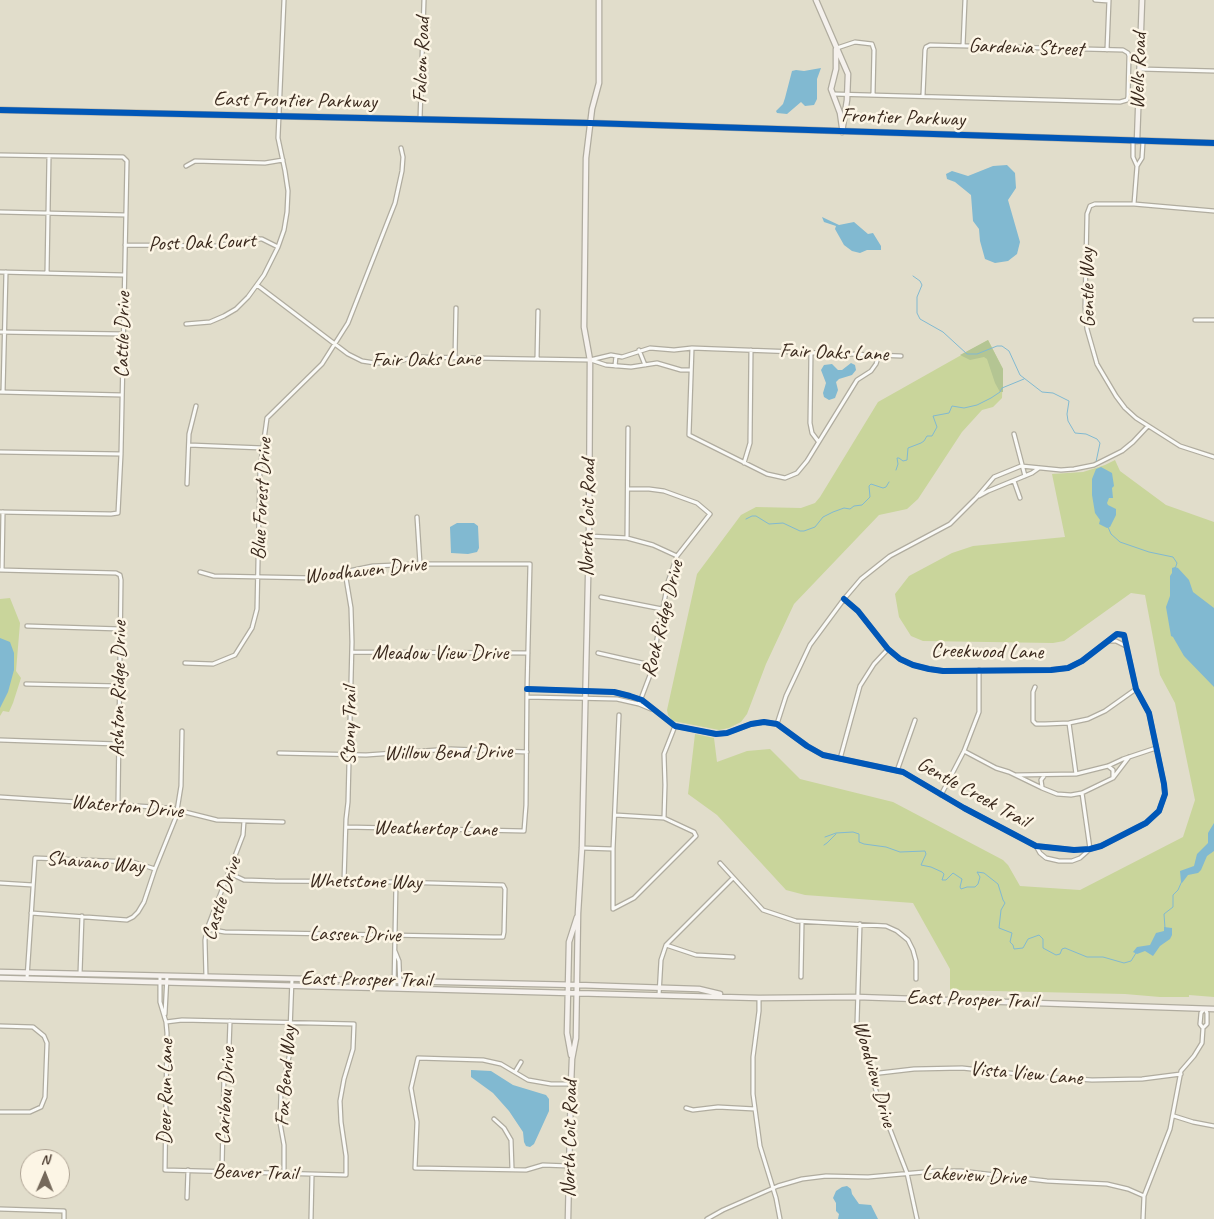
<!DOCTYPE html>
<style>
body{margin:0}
#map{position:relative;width:1214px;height:1219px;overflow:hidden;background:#e1ddcb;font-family:Caveat,sans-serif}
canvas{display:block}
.north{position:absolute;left:20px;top:1149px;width:50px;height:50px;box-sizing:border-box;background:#fcf5e5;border:1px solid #afa495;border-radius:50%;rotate:1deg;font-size:14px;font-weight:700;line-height:20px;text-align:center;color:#3b2a1e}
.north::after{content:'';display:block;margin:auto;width:18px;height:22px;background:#75695b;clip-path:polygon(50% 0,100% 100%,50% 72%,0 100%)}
</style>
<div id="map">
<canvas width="1214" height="1219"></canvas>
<div class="north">N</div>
</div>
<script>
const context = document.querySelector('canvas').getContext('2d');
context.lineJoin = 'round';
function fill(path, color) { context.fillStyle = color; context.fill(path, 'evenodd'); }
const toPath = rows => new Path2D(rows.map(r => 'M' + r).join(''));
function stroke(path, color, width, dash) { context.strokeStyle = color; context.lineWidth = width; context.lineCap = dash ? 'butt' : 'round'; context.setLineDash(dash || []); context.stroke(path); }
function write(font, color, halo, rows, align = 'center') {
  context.font = font + ' Caveat,sans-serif'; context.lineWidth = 5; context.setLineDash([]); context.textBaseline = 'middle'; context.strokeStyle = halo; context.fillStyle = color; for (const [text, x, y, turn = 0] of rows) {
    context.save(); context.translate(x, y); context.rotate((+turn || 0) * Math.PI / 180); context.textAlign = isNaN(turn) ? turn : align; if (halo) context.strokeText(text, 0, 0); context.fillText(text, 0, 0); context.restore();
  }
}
fill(toPath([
 [988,340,1003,369,1002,398,993,407,982,410,962,432,918,499,907,509,879,515,794,604,766,664,747,714,741,722,729,728,719,730,673,721,668,715,667,710,697,574,741,515,756,507,801,508,815,503,820,497,878,402],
 [1115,460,1120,471,1166,505,1214,522,1214,997,1189,995,1189,997,1160,997,1125,994,950,990,950,969,913,903,805,895,786,890,717,815,688,794,695,734,714,738,717,762,747,751,770,749,800,779,893,802,1003,860,1008,865,1020,886,1080,890,1183,837,1195,800,1175,703,1160,675,1145,595,1131,593,1064,641,1053,643,923,641,911,636,899,617,895,594,909,576,952,553,973,546,1065,537,1052,474,1083,472,1105,465],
 [10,598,20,623,16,671,21,678,13,703,9,712,3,711,0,716,0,728,0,599]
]), '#c9d59b');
fill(toPath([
 [988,340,1003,369,1003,392,1000,392,995,383,987,359,984,357,970,360,960,355]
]), '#b4c593');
fill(toPath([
 [821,68,817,79,817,99,814,105,805,106,801,102,787,114,777,113,776,111,783,104,785,98,792,71,796,70,804,71],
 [1007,165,1015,173,1016,188,1008,200,1020,242,1017,254,1008,261,995,263,985,259,980,241,979,229,973,221,971,195,955,182,947,179,946,174,952,171,968,176,993,166],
 [822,217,839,225,854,222,868,234,873,233,881,246,881,250,867,250,860,253,852,251,844,245,835,229,836,226,824,222],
 [851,363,855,365,856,370,852,375,839,379,836,382,838,390,835,398,829,400,824,397,823,393,826,383,821,370,824,365,832,364,838,370,842,370],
 [1101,467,1112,473,1114,486,1112,488,1113,498,1109,498,1107,503,1108,505,1116,509,1116,515,1110,527,1107,528,1099,524,1100,520,1095,513,1092,495,1092,479,1096,469],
 [457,523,474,523,478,526,479,548,477,552,468,554,451,553,450,527],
 [1175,567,1178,568,1189,580,1193,592,1214,608,1214,687,1184,656,1173,637,1171,636,1166,607,1170,596,1170,576,1172,573,1172,568],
 [0,638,10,642,14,653,14,670,8,692,0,708],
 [1214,823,1214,851,1207,856,1201,870,1198,873,1188,875,1182,883,1181,882,1180,871,1194,866,1197,854,1208,843,1208,833],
 [1164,927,1172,928,1172,935,1170,939,1160,946,1153,956,1145,951,1137,954,1133,952,1137,947,1150,945,1156,933,1164,931],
 [471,1070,491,1071,513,1085,546,1095,549,1099,549,1111,534,1144,530,1147,526,1146,524,1142,523,1132,509,1111,493,1093,471,1077],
 [847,1186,851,1189,852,1194,859,1204,871,1205,878,1219,838,1219,839,1214,836,1211,836,1203,833,1198,836,1191,842,1187]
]), '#81b9d1');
stroke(toPath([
 [913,276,920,281,922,285,917,297,917,313,920,319,943,332,967,354,977,354,997,346,1002,346,1009,351,1020,375,1042,392,1053,393,1069,401,1067,414,1068,421,1075,433,1086,434,1097,439,1100,443,1096,462],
 [896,470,898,464,897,458,899,458,903,461,907,460,908,448,921,443,924,441,927,436,932,436,937,427,933,416,949,413,952,406,964,408,977,405,991,398,1000,392,1002,388,1024,379],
 [746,519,752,516,756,516,769,524,783,523,800,531,804,531,815,527,823,517,833,512,844,508,850,509,854,506,862,505,870,497,869,486,871,484,883,488,886,487,889,482],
 [1108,527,1111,534,1120,542,1149,552,1173,557,1177,563,1175,569],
 [825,837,836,833,853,832,859,834,859,842,864,844,886,847,900,852,925,851,926,854,921,865,931,867,942,872,944,874,942,880,946,880,953,873,962,879,960,887,961,889,967,887,975,887,978,884,980,877,977,872,984,873,998,884,1003,900,1005,903,1001,910,999,928,1012,933,1010,942,1013,945,1014,949,1023,948,1028,939,1039,935,1043,939,1043,948,1056,955,1060,954,1062,949,1065,948,1087,957,1103,957,1124,963,1131,961,1136,953],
 [824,845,827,843,836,834],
 [1165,928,1164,914,1173,907,1173,895,1178,890,1182,881]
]), '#81b9d1', 1);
const street = toPath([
 [1095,0,1109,1],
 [963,46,965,0],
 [837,48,855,42,872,44,874,50,873,94],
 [1107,50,1109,0],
 [1140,69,1214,71],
 [833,94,1120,102,1127,100,1128,97,1129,56,1128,53,1123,50,930,45,926,47,925,50,923,95],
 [420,119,424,0],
 [1133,141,1133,157,1137,166,1134,204],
 [0,155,123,157,127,161,121,454,118,513,111,514,0,512],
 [186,166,195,161,265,163,283,160],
 [1137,166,1142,158,1143,142],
 [1214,211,1134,204,1095,204,1090,206,1087,214,1085,307,1087,329,1097,364,1116,396,1125,408,1136,418,1180,446,1214,457],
 [0,212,126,215],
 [125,245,216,246,252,239,262,239,278,247],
 [0,272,124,275],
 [47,273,49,156],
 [257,285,348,354,362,361,375,363,391,363,415,357,590,360,611,355,622,357,650,348,674,350,692,348,901,356],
 [1195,320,1214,320],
 [186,324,210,322,224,316,236,309,248,297,264,275,278,247,284,230,287,212,288,191,285,171,278,138,284,0],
 [0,332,123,334],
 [692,348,689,435,767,474,785,478,797,473,807,461,857,380,871,371,876,364,879,355],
 [639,350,645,365],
 [811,352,810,423,812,433,818,441],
 [455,358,456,308],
 [537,359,538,311],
 [591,360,606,365,631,367,657,363,681,370,691,370],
 [615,366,616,356],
 [0,392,122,395],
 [3,392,6,272],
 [1014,434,1025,476],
 [189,445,263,448],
 [0,452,121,454],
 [744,463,750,443,751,350],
 [1014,481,1020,498],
 [187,484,189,434,196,406],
 [628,489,649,489,664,491,697,503,710,514,677,556,668,582,650,675,639,704],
 [979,496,988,491,1032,473,1039,468],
 [417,517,420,564],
 [589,536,627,538,653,545,677,556],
 [627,538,628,428],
 [0,570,116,573,120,575,121,580,118,804],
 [2,570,3,512],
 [200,572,214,576,314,578,373,566,420,564,530,564,527,689,526,805,524,831,346,827],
 [601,597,662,609],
 [27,626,121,629],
 [1110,641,1116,641,1126,646],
 [352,652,528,653],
 [598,653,651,665],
 [185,663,213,664,235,655,252,628,257,609,260,468,267,418,322,364,348,323,395,203,402,171,403,157,401,148],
 [26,684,119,686],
 [1035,687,1033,692,1033,721,1036,724,1045,724,1069,723,1088,719,1105,711,1136,689],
 [527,689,614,692,630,696,642,700,675,726,716,734,727,733,751,724,764,722,777,724,807,746,823,755,903,772,964,808,1036,846,1074,850,1090,849,1101,846,1146,823,1159,811,1165,794,1164,784,1149,713,1136,689,1124,635,1117,634,1082,661,1068,668,1051,670,943,671,929,669,913,665,900,659,888,649,858,611,844,599],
 [527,697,617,699,639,704,651,709],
 [1069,723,1076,774],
 [777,724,786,696,810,645,844,599,861,579,890,556,950,524,976,498,994,477,1021,466,1061,470,1074,469,1094,465,1122,451,1133,442,1148,426],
 [0,740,118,744],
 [964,751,996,768,1009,772,1042,788,1057,794,1071,795,1082,793,1113,778,1129,757],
 [279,753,366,755,451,749,527,752],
 [840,759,860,686,874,664,888,649],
 [1108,766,1113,770,1113,778],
 [897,771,915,720],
 [1016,775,1076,774,1108,766,1123,759,1156,748],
 [1042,787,1041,780,1044,776],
 [1082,793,1090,849],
 [941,795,964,751,979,712,979,670],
 [0,797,169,808,217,820,283,822],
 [664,818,665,785,664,754,675,726],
 [1036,846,1040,853,1046,858,1059,861,1072,861,1080,858,1089,850],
 [582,848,613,849,619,715],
 [613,849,613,909,634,898,696,836,694,832,664,818,615,815],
 [720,863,763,910,796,921,886,926,897,931,908,940,913,950,916,961,916,979],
 [344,881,346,819,348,802,352,642,351,608,345,572],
 [0,883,33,885],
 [31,913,127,920,133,917,138,912,144,902,155,869,176,817,181,786,182,731],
 [860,924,857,1024,879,1101,907,1173,917,1219],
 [207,929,225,932,494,937,503,937,504,932,505,889,503,885,396,882,275,881,244,880,229,873],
 [666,945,696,955,733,957],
 [395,951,399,961,400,988],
 [80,974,82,916],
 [160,976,160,1002,166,1022,167,1033,165,1170,346,1175,346,1156,341,1122,340,1101,344,1079,353,1049,354,1024,182,1020,166,1022],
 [206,977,205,940,207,929,243,835,244,821],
 [801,977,802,922],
 [27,978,35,858,133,862,155,869],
 [394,988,396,882],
 [659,995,661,960,666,945,733,878],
 [759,998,759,1011,753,1057,753,1094,760,1146,776,1198,780,1219],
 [165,1014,167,976],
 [0,1026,33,1027,44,1036,47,1043,45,1097,41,1107,30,1112,0,1112],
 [1203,1028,1200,1024,1201,1013,1204,1009],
 [515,1072,521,1062],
 [871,1074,914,1069,962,1068,1047,1077,1092,1080,1142,1079,1181,1074],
 [686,1108,693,1110,718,1107,755,1109],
 [1174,1116,1193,1122,1214,1126],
 [494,1119,504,1128,511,1140,512,1169],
 [569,1166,543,1165,526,1170,415,1168,417,1122,411,1088,418,1058,483,1060,501,1064,528,1080,551,1084,571,1084],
 [222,1171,224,1075,229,1049,230,1021],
 [284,1174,284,1145,280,1123,281,1092,289,1057,292,979],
 [187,1198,188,1170],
 [0,1209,64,1211,64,1219],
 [311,1219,312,1175],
 [707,1219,723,1210,778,1186,802,1179,826,1176,868,1177,936,1171,961,1171,1047,1181,1107,1184,1128,1189,1144,1196],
 [1143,1219,1144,1196,1170,1129,1181,1071,1194,1056,1202,1043,1203,1028,1207,1024,1207,1013,1205,1009]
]);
const secondary = toPath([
 [816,0,848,74,847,100,842,132],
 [836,49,836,69,831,89,840,113,842,127],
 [0,110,590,123,1214,143],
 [1137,141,1142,0],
 [0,972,578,985,699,989,720,994],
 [0,978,759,998,857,997,1214,1009],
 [571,1055,567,1033,569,942,577,917],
 [568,1219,571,1084,572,1059,576,1038,578,913,582,848,589,536,590,360,584,327,586,158,592,109,599,83,599,0]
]);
stroke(street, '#b0ac9f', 5.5);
stroke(secondary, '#b0ac9f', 7);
stroke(street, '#fafaf7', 3);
stroke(secondary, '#f5f1ed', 4.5);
stroke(toPath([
 [0,110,590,123,1214,143],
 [527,689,614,692,630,696,642,700,675,726,716,734,727,733,751,724,764,722,777,724,807,746,823,755,903,772,964,808,1036,846,1074,850,1090,849,1101,846,1146,823,1159,811,1165,794,1164,784,1149,713,1136,689,1124,635,1117,634,1082,661,1068,668,1051,670,943,671,929,669,913,665,900,659,888,649,858,611,844,599]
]), '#0057b8', 6);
write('21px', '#3b2a1e', '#fcf5e5', [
 ["Gardenia Street",1026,48,2],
 ["Falcon Road",422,60,-88],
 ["Wells Road",1139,71,-88],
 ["East Frontier Parkway",295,101,1],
 ["Frontier Parkway",903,118,2],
 ["Post Oak Court",202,243,-2],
 ["Gentle Way",1088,288,-91],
 ["Cattle Drive",123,335,-89],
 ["Fair Oaks Lane",834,353,2],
 ["Fair Oaks Lane",426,360,-1],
 ["Blue Forest Drive",262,499,-87],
 ["North Coit Road",588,518,-89],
 ["Woodhaven Drive",365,571,-6],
 ["Rock Ridge Drive",663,619,-76],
 ["Creekwood Lane",987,652,1],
 ["Meadow View Drive",440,653],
 ["Ashton Ridge Drive",119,689,-89],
 ["Stony Trail",350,726,-89],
 ["Willow Bend Drive",448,753,-1],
 ["Gentle Creek Trail",973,793,29],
 ["Waterton Drive",127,807,5],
 ["Weathertop Lane",435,829,1],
 ["Shavano Way",95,863,5],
 ["Whetstone Way",365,882,1],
 ["Castle Drive",222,899,-72],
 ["Lassen Drive",355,935,1],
 ["East Prosper Trail",366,980,1],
 ["East Prosper Trail",972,1000,2],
 ["Woodview Drive",874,1074,74],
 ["Vista View Lane",1026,1074,5],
 ["Fox Bend Way",286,1076,-86],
 ["Deer Run Lane",166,1092,-89],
 ["Caribou Drive",226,1096,-87],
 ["North Coit Road",570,1139,-89],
 ["Beaver Trail",255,1173,2],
 ["Lakeview Drive",974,1176,3]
]);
</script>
